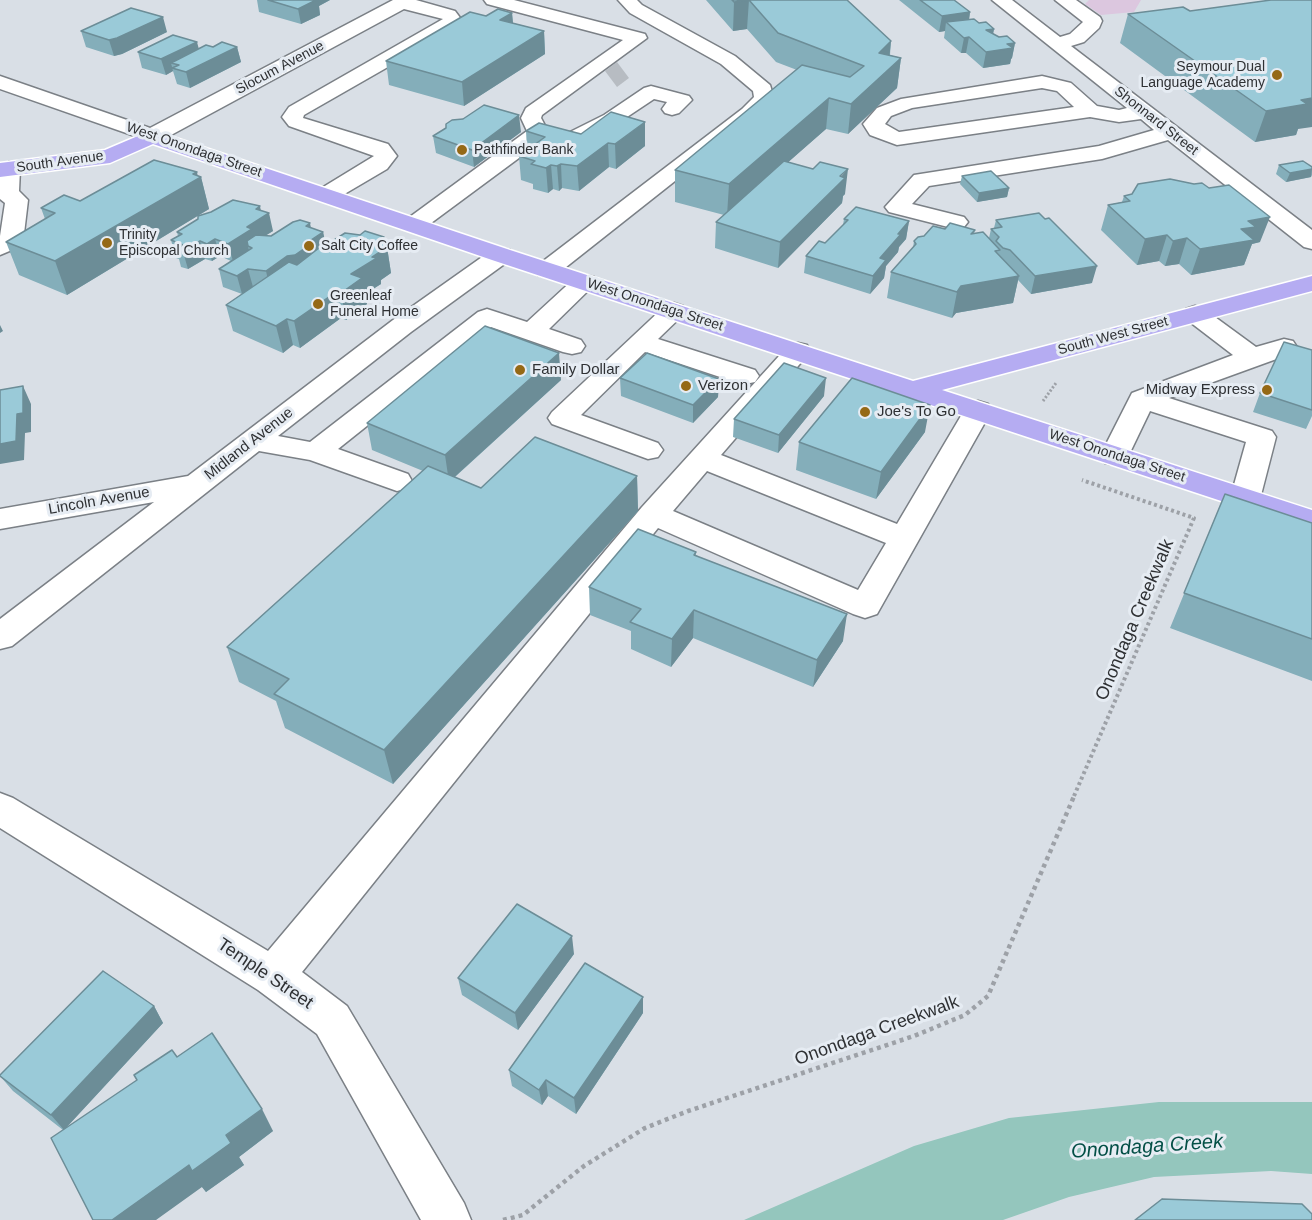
<!DOCTYPE html>
<style>
body{margin:0}
canvas{display:block;background:#d9dfe6}
</style>
<canvas width="1312" height="1220"></canvas>
<script>
const context = document.querySelector('canvas').getContext('2d');
context.lineJoin = 'round';
function fill(path, color) { context.fillStyle = color; context.fill(path, 'evenodd'); }
const toPath = rows => new Path2D(rows.map(r => 'M' + r).join(''));
function stroke(path, color, width, dash) { context.strokeStyle = color; context.lineWidth = width; context.lineCap = dash ? 'butt' : 'round'; context.setLineDash(dash || []); context.stroke(path); }
function write(font, color, halo, rows, align = 'center') {
  context.font = font + ' Arial,sans-serif'; context.lineWidth = 6; context.setLineDash([]); context.textBaseline = 'middle'; context.strokeStyle = halo; context.fillStyle = color; for (const [text, x, y, turn = 0] of rows) {
    context.save(); context.translate(x, y); context.rotate((+turn || 0) * Math.PI / 180); context.textAlign = isNaN(turn) ? turn : align; if (halo) context.strokeText(text, 0, 0); context.fillText(text, 0, 0); context.restore();
  }
}
fill(toPath([
 [1089,0,1141,0,1134,12,1101,15,1085,4]
]), '#dcc7df');
fill(toPath([
 [1159,1102,1312,1102,1312,1174,1271,1171,1154,1177,1069,1197,1003,1220,744,1220,914,1146,1009,1118]
]), '#94c6bd');
stroke(toPath([
 [611,79,623,70]
]), '#b7bcc2', 20, [20, 10]);
const minor = toPath([
 [393,0,416,0,455,11,461,19,456,28,304,115,303,118,388,144,397,156,387,169,336,199,328,201,320,199,317,194,320,189,374,156,289,126,282,117,289,107,443,19,404,9,160,141,152,142,0,89,0,76,150,128,393,0],
 [484,0,514,0,645,34,647,38,542,115,541,118,549,133,546,138,423,229,415,231,407,229,403,224,407,219,527,131,521,118,526,108,623,40,487,4,484,0],
 [618,0,637,0,642,5,735,56,770,85,774,98,756,117,556,275,547,277,538,275,535,270,538,265,742,109,754,97,753,91,721,64,630,13,618,0],
 [992,0,1012,0,1060,37,1070,34,1083,22,1055,0,1076,0,1100,17,1102,21,1099,28,1084,42,1071,46,1312,230,1312,249,1304,247,1168,140,1102,159,929,186,912,204,964,217,968,222,964,227,956,229,889,212,885,207,914,175,1099,146,1154,130,1141,119,1119,122,1090,117,897,145,870,135,863,124,877,108,901,99,1042,76,1071,83,1097,106,1119,110,1127,108,992,0],
 [1042,88,1057,91,1074,107,899,132,885,124,891,116,912,108,1042,88],
 [651,86,689,96,692,100,679,113,672,115,665,113,662,109,667,102,654,99,618,123,560,155,552,156,544,155,541,150,544,145,604,115,644,88,651,86],
 [9,162,17,164,20,169,19,191,28,200,23,242,19,247,0,255,0,236,5,203,0,199,0,166,9,162],
 [501,248,510,250,513,255,510,260,411,332,278,436,310,442,478,312,487,309,527,322,576,277,585,275,594,277,597,282,549,329,581,340,585,346,581,352,572,354,563,352,491,327,338,449,408,474,412,481,408,488,397,491,310,460,259,451,12,646,0,649,0,619,154,502,0,529,0,509,188,476,393,320,492,250,501,248],
 [674,303,683,306,687,311,658,339,755,370,759,376,755,382,745,384,735,382,645,352,581,415,658,443,663,450,658,457,648,459,552,424,548,418,552,412,665,306,674,303],
 [1195,306,1204,309,1256,347,1284,339,1293,341,1297,347,1293,353,1169,398,1272,431,1276,437,1260,499,1256,506,1245,509,1234,506,1230,499,1246,442,1150,411,1125,463,1115,465,1105,463,1100,456,1132,393,1233,355,1186,319,1182,314,1186,309,1195,306],
 [798,343,807,345,811,351,721,455,897,524,968,404,978,401,988,404,992,410,877,614,865,618,853,614,658,528,302,972,347,1006,464,1203,471,1220,421,1220,317,1034,258,990,0,828,0,793,13,798,268,951,642,507,789,345,798,343],
 [707,471,886,543,858,590,673,511,707,471]
]);
const major = toPath([
 [152,130,510,250,913,381,1312,276,1312,291,942,390,1312,510,1312,531,492,260,153,144,110,163,0,177,0,163,105,150,152,130]
]);
stroke(minor, '#7b8086', 3);
stroke(major, '#fff', 3);
stroke(toPath([
 [1043,401,1056,383]
]), '#9da1a7', 3, [2, 2]);
stroke(toPath([
 [1074,796,1194,518,1082,480]
]), '#9da1a7', 4, [3, 3]);
stroke(toPath([
 [503,1220,523,1215,584,1166,645,1128,688,1111,914,1036,965,1015,988,996,1075,794]
]), '#9da1a7', 4.5, [4, 4]);
fill(minor, '#fff');
fill(major, '#b5acf2');
fill(toPath([
 [257,0,330,0,319,6,320,15,301,24,259,12],
 [706,0,847,0,891,41,890,55,901,58,897,88,848,134,826,129,788,162,845,194,843,196,842,203,778,268,715,248,716,222,724,215,675,202,675,170,797,70,776,62,747,29,733,31],
 [899,0,954,0,970,12,969,19,994,29,993,34,1015,43,1012,58,1011,59,1010,64,983,68,966,53,961,53,944,38,945,31,939,32],
 [512,13,513,23,544,31,545,54,464,106,389,85,386,61,486,16],
 [1128,14,1298,129,1296,135,1255,142,1120,43],
 [81,31,167,32,122,54,114,56,86,47],
 [213,47,237,47,241,62,190,88,177,84,173,71,166,75,142,68,138,52],
 [526,131,581,134,645,146,616,169,609,167,579,191,562,188,559,191,553,189,548,193,533,189,533,184,521,180,519,156,527,150],
 [521,132,474,167,436,153,433,136],
 [1279,165,1312,167,1312,175,1311,177,1286,182,1276,174],
 [198,176,201,177,209,209,67,295,19,275,6,242,45,219,41,208,80,201],
 [962,176,1009,188,1007,197,977,202,960,184],
 [1124,196,1260,242,1252,244,1244,265,1191,275,1179,264,1165,266,1159,261,1137,265,1101,230,1108,205,1122,202],
 [261,210,273,231,265,236,271,236,311,228,323,232,325,243,331,242,385,243,387,247,391,273,381,280,381,284,365,294,367,304,346,320,341,318,300,348,293,345,283,353,233,331,226,305,242,294,223,287,219,269,231,261,220,256,212,261,205,259,188,269,181,267,179,259,176,258,171,240,178,236,177,232],
 [844,219,909,221,906,239,899,247,898,252,886,266,884,278,870,294,804,273,806,256,825,243,843,225],
 [996,220,1092,283,1031,294,1018,280,1013,303,956,313,952,318,887,298,891,272,913,248,914,241,924,236,945,229,975,230,974,234,989,238,991,229,994,228],
 [1312,350,1312,416,1306,429,1253,412,1260,393],
 [620,378,719,379,718,397,693,423,621,396],
 [561,380,455,477,481,488,637,476,638,511,393,784,285,728,276,701,239,682,227,647,423,471,372,450,367,423],
 [824,396,778,453,733,437,734,419],
 [925,432,876,499,796,470,799,442],
 [1225,494,1312,523,1312,681,1170,628],
 [696,552,696,555,843,641,813,687,693,638,671,667,631,649,631,631,590,615,589,587],
 [574,954,518,1030,462,995,458,978],
 [643,997,643,1013,576,1114,548,1096,542,1105,512,1086,509,1070],
 [154,1006,163,1023,66,1128,177,1057,273,1131,239,1157,244,1165,206,1192,202,1187,63,1130,13,1091,0,1076]
]), '#84aeba');
fill(toPath([
 [316,0,330,0,319,6,320,15,301,24,298,9],
 [749,0,747,29,733,31,734,2],
 [970,12,968,28,946,22,945,31,939,32,942,16],
 [512,13,514,35,500,20],
 [163,17,167,32,122,54,114,56,109,40],
 [994,29,991,44,986,30],
 [544,31,545,54,464,106,462,82],
 [969,37,966,53,961,53,964,38],
 [891,41,888,70,901,58,897,88,848,134,851,104,879,53],
 [197,42,201,57,179,65,171,63,173,71,166,75,161,59],
 [1015,43,1012,58,1011,59,1010,64,983,68,986,52,1007,44],
 [237,47,241,62,190,88,186,72],
 [829,98,826,129,727,216,729,184],
 [1312,98,1312,127,1298,129,1296,135,1255,142,1266,111,1301,100],
 [519,115,521,132,474,167,472,150],
 [645,122,645,146,616,169,615,144],
 [608,143,609,167,579,191,577,166],
 [561,164,562,188,559,191,557,166],
 [551,165,553,189,548,193,546,168],
 [848,169,845,194,843,196,842,203,778,268,780,242],
 [1312,169,1311,177,1286,182,1290,173],
 [197,172,198,178,201,177,209,209,67,295,55,261],
 [1009,188,1007,197,977,202,979,193],
 [260,206,262,217,269,213,273,231,255,242,252,248,248,246,249,251,233,261,228,244,247,227,256,209],
 [1270,217,1260,242,1252,244,1244,265,1191,275,1200,249,1248,221],
 [909,221,906,239,899,247,898,252,886,266,884,278,870,294,873,276,880,258,898,234],
 [310,223,313,239,323,232,327,249,270,289,266,271,287,256,306,226],
 [1167,235,1159,261,1137,265,1145,239],
 [384,237,386,248,387,247,391,273,381,280,381,284,365,294,367,304,346,320,341,293,351,274,372,257,378,241],
 [1187,238,1179,264,1165,266,1173,241],
 [215,239,220,256,212,261,207,244],
 [200,241,205,259,188,269,183,252],
 [1097,266,1092,283,1031,294,1035,276],
 [248,269,253,287,242,294,237,276],
 [1019,276,1013,303,956,313,952,318,957,292,961,286],
 [336,292,341,318,300,348,294,321],
 [287,319,293,345,283,353,276,326],
 [0,325,3,331,0,333],
 [559,353,561,380,449,482,445,455],
 [826,378,824,396,778,453,779,435],
 [719,379,718,397,693,423,693,405],
 [23,386,31,404,31,432,25,433,24,460,0,464,0,444,17,414],
 [930,405,925,432,876,499,881,472],
 [637,476,638,511,393,784,384,750],
 [694,610,693,638,671,667,672,639],
 [847,614,843,641,813,687,817,660],
 [572,936,574,954,518,1030,515,1013],
 [643,997,643,1013,576,1114,574,1098],
 [154,1006,163,1023,64,1130,51,1115],
 [546,1080,548,1096,542,1105,539,1090],
 [262,1109,273,1131,239,1157,244,1165,206,1192,202,1187,156,1220,112,1220]
]), '#6c8d97');
const building = toPath([
 [268,0,316,0,298,9,268,0],
 [732,0,847,0,891,41,879,53,901,58,851,104,829,98,729,184,675,170,802,65,850,77,864,66,778,33,749,0,734,2,732,0],
 [920,0,954,0,970,12,942,16,920,0],
 [1271,0,1312,0,1312,98,1301,100,1307,104,1266,111,1128,14,1183,7,1190,11,1271,0],
 [131,8,163,17,117,38,109,40,81,31,131,8],
 [498,9,512,13,500,20,544,31,462,82,386,61,470,12,486,16,498,9],
 [974,19,979,23,986,22,994,29,986,30,999,37,1007,36,1015,43,1007,44,1013,48,986,52,969,37,964,38,946,22,974,19],
 [173,35,197,42,161,59,138,52,173,35],
 [222,42,237,47,186,72,172,68,179,65,171,63,206,45,213,47,222,42],
 [484,105,519,115,472,150,433,136,446,128,446,124,452,120,463,119,484,105],
 [611,112,645,122,615,144,608,143,577,166,561,164,557,166,551,165,546,168,531,164,535,161,519,156,545,137,526,131,539,123,581,134,611,112],
 [154,160,197,172,193,174,201,177,55,261,6,242,55,213,41,208,64,195,80,201,154,160],
 [784,161,813,169,820,162,848,169,840,176,845,178,780,242,716,222,784,161],
 [1303,161,1312,167,1312,169,1290,173,1279,165,1303,161],
 [991,171,1009,188,979,193,962,176,991,171],
 [1170,179,1194,184,1202,183,1209,188,1229,185,1270,217,1248,221,1256,227,1241,229,1254,240,1200,249,1187,238,1173,241,1167,235,1145,239,1108,205,1130,201,1124,196,1132,194,1138,184,1170,179],
 [233,200,260,206,256,209,269,213,247,227,252,229,228,244,215,239,207,244,200,241,183,252,176,249,183,245,171,240,182,234,177,232,198,219,198,216,211,212,233,200],
 [856,207,909,221,898,234,901,234,880,258,886,260,873,276,806,256,819,241,825,243,848,220,844,219,856,207],
 [1039,213,1045,219,1049,218,1097,266,1035,276,1010,250,1003,248,996,241,999,237,991,229,1002,227,996,220,1039,213],
 [300,220,310,223,306,226,323,232,305,244,305,248,295,255,287,256,266,271,248,269,237,276,219,269,252,248,248,246,247,241,256,235,271,236,293,222,300,220],
 [950,223,975,230,971,234,983,232,1000,250,995,251,1019,276,961,286,957,292,891,272,916,244,914,241,918,237,924,236,933,226,945,229,950,223],
 [365,231,384,237,378,241,386,243,387,247,372,257,377,258,351,274,362,278,341,293,336,292,294,321,287,319,276,326,226,305,289,262,297,265,328,241,331,242,345,233,360,235,365,231],
 [485,326,559,353,445,455,367,423,485,326],
 [1284,342,1312,350,1312,410,1260,393,1284,342],
 [647,353,719,379,693,405,620,378,647,353],
 [784,363,826,378,779,435,734,419,784,363],
 [852,378,930,405,881,472,799,442,852,378],
 [23,386,23,413,17,414,16,441,0,444,0,390,23,386],
 [535,437,637,476,384,750,274,694,289,679,227,647,428,466,481,488,535,437],
 [1225,494,1312,523,1312,639,1184,593,1225,494],
 [638,529,696,552,694,555,847,614,817,660,694,610,672,639,630,622,641,609,589,587,638,529],
 [517,904,572,936,515,1013,458,978,517,904],
 [585,963,643,997,574,1098,546,1080,539,1090,509,1070,585,963],
 [103,971,154,1006,51,1115,0,1076,0,1075,103,971],
 [212,1033,262,1109,226,1135,231,1143,192,1171,189,1165,112,1220,93,1220,51,1138,137,1080,134,1075,172,1050,177,1057,212,1033],
 [1162,1199,1302,1204,1312,1214,1312,1220,1135,1220,1162,1199]
]);
fill(building, '#9acad8');
stroke(building, '#6c8d97', 1.5);
for (const [x, y, r, color] of [
 [1277,75,6,"#956916"],
 [462,150,6,"#956916"],
 [107,243,6,"#956916"],
 [309,246,6,"#956916"],
 [318,304,6,"#956916"],
 [520,370,6,"#956916"],
 [686,386,6,"#956916"],
 [1267,390,6,"#956916"],
 [865,412,6,"#956916"]
]) { const dot = new Path2D(); dot.arc(x, y, r, 0, 2 * Math.PI); context.fillStyle = color; context.fill(dot); stroke(dot, '#e6ecf3', 2); }
write('14px', '#2f3134', '#e6ecf3', [
 ["Seymour Dual",1265,67,"right"],
 ["Language Academy",1265,83,"right"],
 ["Pathfinder Bank",474,150],
 ["Trinity",119,235],
 ["Episcopal Church",119,251],
 ["Salt City Coffee",321,246],
 ["Greenleaf",330,296],
 ["Funeral Home",330,312]
], 'left');
write('14px', '#2f3134', '#e6ecf3', [
 ["Slocum Avenue",280,68,-28],
 ["Shonnard Street",1156,121,38],
 ["West Onondaga Street",194,150,19],
 ["South Avenue",60,162,-8],
 ["West Onondaga Street",655,305,18],
 ["South West Street",1113,336,-15],
 ["West Onondaga Street",1117,456,18]
]);
write('15px', '#2f3134', '#e6ecf3', [
 ["Family Dollar",532,370],
 ["Verizon",698,386],
 ["Midway Express",1255,390,"right"],
 ["Joe's To Go",877,412]
], 'left');
write('15px', '#2f3134', '#e6ecf3', [
 ["Midland Avenue",249,444,-38],
 ["Lincoln Avenue",99,501,-10]
]);
write('18px', '#2f3134', '#e6ecf3', [
 ["Onondaga Creekwalk",1135,620,-67],
 ["Temple Street",265,974,34],
 ["Onondaga Creekwalk",877,1031,-20]
]);
write('italic 20px', '#034f46', '#e6ecf3', [
 ["Onondaga Creek",1147,1147,-4]
]);
</script>
